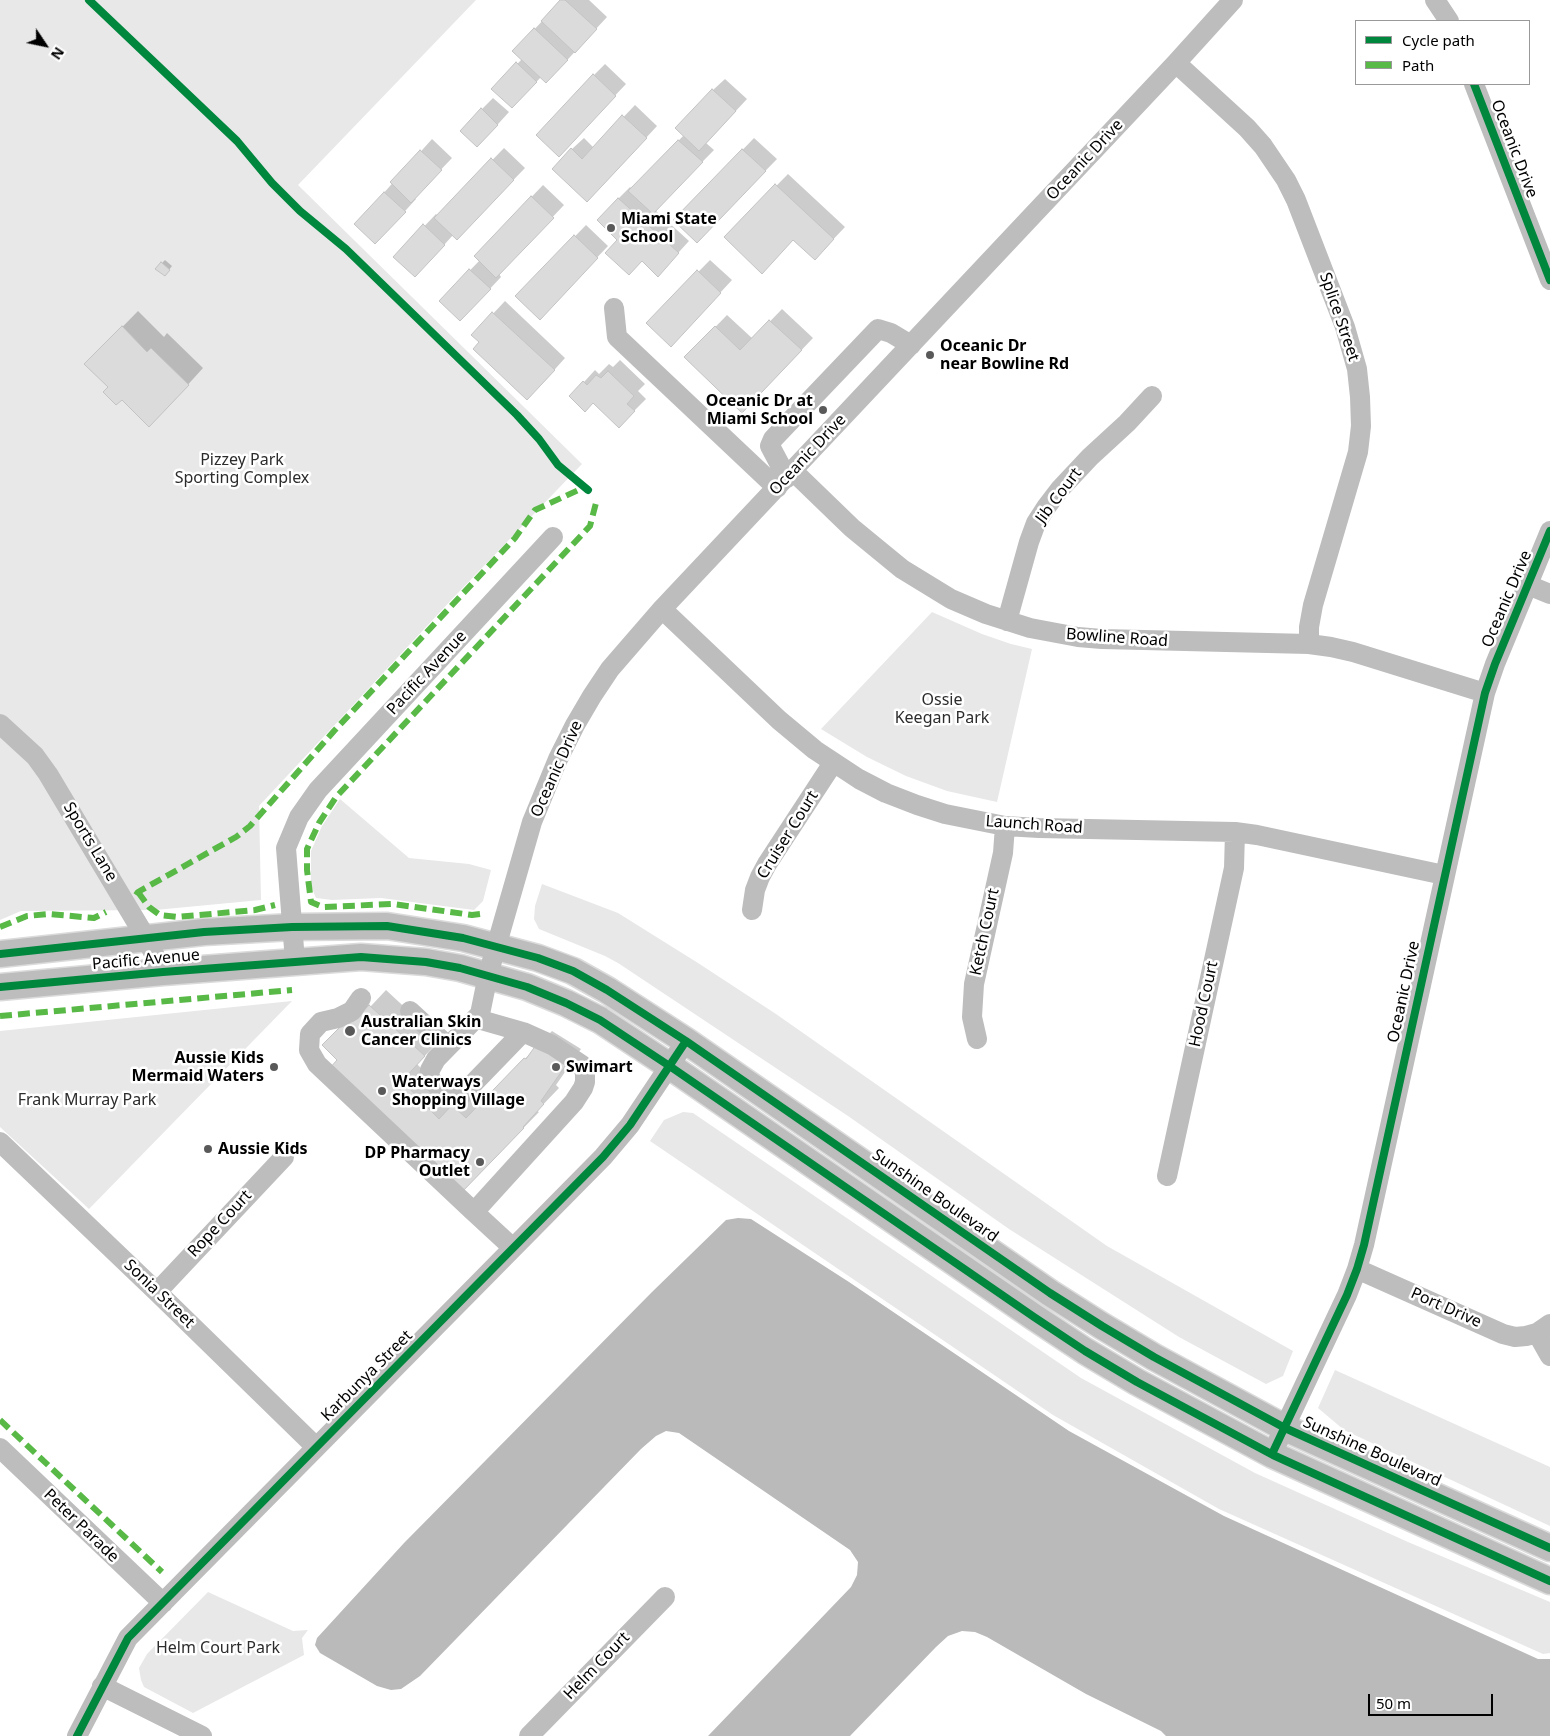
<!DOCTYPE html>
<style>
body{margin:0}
#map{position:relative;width:1550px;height:1736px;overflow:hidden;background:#fff;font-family:"Noto Sans",sans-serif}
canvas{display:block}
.legend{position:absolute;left:1355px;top:20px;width:175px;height:65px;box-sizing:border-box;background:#fff;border:1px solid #999;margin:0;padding:6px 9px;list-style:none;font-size:15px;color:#000}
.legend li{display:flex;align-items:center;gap:10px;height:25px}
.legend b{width:25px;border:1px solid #999}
.north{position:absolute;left:20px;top:20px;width:50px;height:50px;-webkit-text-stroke:4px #fff;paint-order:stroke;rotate:124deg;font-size:14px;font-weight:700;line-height:20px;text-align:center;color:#000}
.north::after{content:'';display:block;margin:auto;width:18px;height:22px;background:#000;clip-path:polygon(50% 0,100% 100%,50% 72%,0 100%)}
.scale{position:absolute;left:1368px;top:1694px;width:125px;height:22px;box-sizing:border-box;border:2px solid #000;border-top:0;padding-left:6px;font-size:15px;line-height:18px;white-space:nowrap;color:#000;-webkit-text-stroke:4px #fff;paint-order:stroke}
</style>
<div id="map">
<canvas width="1550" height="1736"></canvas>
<ul class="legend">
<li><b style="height:6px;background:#00873e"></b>Cycle path</li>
<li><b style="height:6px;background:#58b947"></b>Path</li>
</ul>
<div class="north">N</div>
<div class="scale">50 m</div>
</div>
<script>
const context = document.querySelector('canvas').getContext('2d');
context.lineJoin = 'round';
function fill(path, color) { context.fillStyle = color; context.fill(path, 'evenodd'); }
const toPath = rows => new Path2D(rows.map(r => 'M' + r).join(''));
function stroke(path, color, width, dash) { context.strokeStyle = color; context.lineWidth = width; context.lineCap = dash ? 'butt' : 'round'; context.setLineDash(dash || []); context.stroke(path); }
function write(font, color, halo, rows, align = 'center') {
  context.font = font + ' "Noto Sans",sans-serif'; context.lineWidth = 5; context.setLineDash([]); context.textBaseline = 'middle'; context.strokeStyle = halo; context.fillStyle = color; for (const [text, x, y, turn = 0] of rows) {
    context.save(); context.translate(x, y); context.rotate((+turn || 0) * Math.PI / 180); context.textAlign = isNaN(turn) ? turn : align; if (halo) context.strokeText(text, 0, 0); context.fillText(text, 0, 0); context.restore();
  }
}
fill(toPath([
 [0,0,476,0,298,185,582,464,454,597,259,806,261,900,155,910,21,911,0,920],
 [932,612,982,634,1011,644,1032,649,997,802,947,791,906,776,867,757,821,729],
 [340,799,409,858,469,864,491,870,483,901,474,910,381,898,332,900,316,898,311,886,311,851,322,826],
 [542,884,618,913,698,963,776,1014,1107,1246,1293,1351,1283,1376,1266,1384,1179,1337,1009,1229,848,1116,618,963,605,956,539,929,534,919,535,906],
 [292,1001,89,1209,0,1127,0,1031],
 [683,1112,693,1113,1081,1378,1255,1473,1408,1542,1550,1602,1550,1653,1543,1654,1219,1509,1053,1415,650,1141,664,1120],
 [1335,1370,1550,1467,1550,1526,1344,1430,1318,1408],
 [208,1592,293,1631,308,1630,302,1638,304,1655,193,1713,144,1687,141,1680,139,1668,147,1654]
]), '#e8e8e8');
fill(toPath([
 [738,1218,751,1219,849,1282,1069,1431,1224,1516,1538,1659,1550,1659,1550,1736,1166,1736,1161,1731,1086,1694,987,1637,975,1632,962,1631,948,1636,936,1647,850,1736,708,1736,851,1587,857,1575,858,1562,850,1550,679,1433,666,1431,656,1436,641,1449,420,1676,401,1689,391,1690,377,1686,320,1653,315,1645,317,1638,404,1543,652,1292,726,1220]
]), '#bababa');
fill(toPath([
 [562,0,589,0,607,17,558,70,541,77,524,95,493,89,522,59,514,51],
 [605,64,626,84,570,143,594,75],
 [725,79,747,99,706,143,714,150,655,210,689,241,669,263,619,240,618,199,630,187,632,189,684,135,713,90],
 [493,98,509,112,489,134,482,109],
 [635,105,657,126,599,189,572,149,584,138,594,148],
 [754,138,777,159,697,241,675,220],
 [432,139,452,158,414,198,416,199,387,231,356,224],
 [504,148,525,168,468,227,453,235,427,264,395,257,436,214,438,216],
 [788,174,845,227,826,247,793,239,726,237],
 [543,185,564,205,499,274,501,277,472,308,440,301,480,260,475,256],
 [586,225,608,246,551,306,517,296],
 [165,260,172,266,165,275,162,263],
 [710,260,732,280,682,334,648,323],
 [505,301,565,358,539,387,473,335],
 [782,309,813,338,754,400,686,357,727,315,753,339],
 [138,311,164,337,167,333,203,368,165,410,110,387,86,364],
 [620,360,645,384,638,391,646,399,619,426,584,382,595,370,599,374,609,364,613,367],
 [386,990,440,1040,417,1064,455,1104,468,1090,482,1103,552,1031,581,1049,556,1085,559,1088,537,1111,539,1112,476,1177,339,1060,361,1007,371,1006]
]), '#0003');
const building = toPath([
 [560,0,565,0,597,29,575,53,541,21,560,0],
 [534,28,568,60,546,83,512,51,534,28],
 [516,62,537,82,512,108,491,89,516,62],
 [593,74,616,96,559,157,536,135,593,74],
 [712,89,736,111,699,151,675,128,712,89],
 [481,108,498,125,477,147,460,131,481,108],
 [622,115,647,138,587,202,552,169,571,148,582,159,622,115],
 [678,140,703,162,653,214,628,191,678,140],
 [742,149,766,171,697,243,673,220,742,149],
 [420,150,442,170,411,203,390,182,420,150],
 [491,158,514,180,457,240,434,218,491,158],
 [775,184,834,239,815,260,793,240,762,274,724,237,775,184],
 [384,192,406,212,375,244,354,224,384,192],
 [531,196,554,218,496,278,474,256,531,196],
 [618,198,679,253,658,277,642,261,629,275,605,253,617,240,597,220,618,198],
 [423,224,445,245,415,277,393,257,423,224],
 [574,235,598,258,540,320,515,296,574,235],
 [161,262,170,270,165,276,155,269,161,262],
 [469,269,491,289,460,321,439,301,469,269],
 [697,270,721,293,671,347,646,323,697,270],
 [492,312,555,370,527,400,473,349,479,342,471,335,492,312],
 [769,320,802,350,742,413,684,357,715,326,740,350,769,320],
 [122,326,147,352,151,348,189,385,149,427,122,400,116,405,103,392,108,387,84,364,122,326],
 [608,371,634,396,627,404,635,411,619,428,593,403,585,412,569,396,583,381,587,385,596,375,601,378,608,371],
 [369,1005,425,1056,402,1081,439,1119,452,1105,466,1118,524,1058,526,1059,536,1045,566,1065,541,1101,544,1104,523,1127,524,1128,460,1194,329,1069,337,1060,322,1045,344,1023,354,1021,369,1005]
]);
fill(building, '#dbdbdb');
stroke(building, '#c3c3c3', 1);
const major = toPath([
 [0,954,204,932,292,927,387,926,463,938,538,958,573,971,607,990,686,1041,1050,1293,1102,1326,1154,1357,1285,1428,1550,1548],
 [0,987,163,972,361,957,426,962,460,968,527,987,566,1003,600,1020,671,1067,1034,1317,1085,1351,1137,1382,1273,1455,1550,1581]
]);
stroke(major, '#dbdbdb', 29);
stroke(toPath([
 [1435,0,1449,21],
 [1176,63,1247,128,1263,146,1286,180,1296,200,1345,327,1357,369,1360,397,1361,426,1358,452,1313,605,1309,627,1309,644],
 [1474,84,1550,280],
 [614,308,617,337,777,488],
 [793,471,852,528,902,569,951,599,986,614,1030,628,1078,637,1102,639,1309,644,1331,647,1353,652,1485,693],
 [787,478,770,446,773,439,878,329,891,333,911,345],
 [1528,585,1550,594],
 [662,609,779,720,815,750,859,779,886,793,917,805,945,814,1005,826,1039,828,1235,832,1257,835,1444,875],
 [1007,621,1029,542,1036,523,1047,506,1060,489,1090,457,1127,423,1152,396],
 [0,724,35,756,48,774,146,938,163,972],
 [752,910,755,890,760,877,767,864,833,763],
 [295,961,286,848,299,817,318,790,553,537],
 [361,998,352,1011,338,1018,321,1022,310,1034,309,1050,317,1064,474,1212],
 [410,1011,448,1046],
 [480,1014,436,1059,430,1070,429,1078,447,1095,456,1095,464,1093,523,1032],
 [977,1039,972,1017,974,984,1003,853,1005,826],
 [0,1142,157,1292,316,1447],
 [1167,1176,1234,868,1235,832],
 [513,1248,474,1212,574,1102,583,1088,585,1082,585,1073,582,1065,552,1045,523,1032,481,1020,480,1014,488,975,532,822,558,759,575,725,592,696,610,669,662,609,1176,63,1233,0],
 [1357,1269,1503,1334,1515,1337,1526,1336,1537,1333,1550,1324],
 [157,1292,284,1157],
 [1537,1333,1550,1356],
 [0,1448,163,1603],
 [1272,1454,1347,1295,1357,1269,1364,1245,1485,693,1495,664,1550,531],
 [102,1686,202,1736],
 [77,1736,128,1638,603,1157,630,1125,686,1041],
 [529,1736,665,1597]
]), '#bdbdbd', 20);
stroke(major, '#bdbdbd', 26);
stroke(toPath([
 [138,892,149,907,160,915,177,917,255,910,275,905],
 [136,895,138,892,236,837,250,826,334,731,515,538,535,510,585,487],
 [480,914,472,915,393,904,323,907,311,902,307,870,307,849,319,823,336,797,590,526,597,499],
 [0,927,27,916,49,914,94,918,106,912],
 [0,1016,292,990],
 [0,1420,162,1572]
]), '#58b947', 6, [12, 6]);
stroke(toPath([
 [89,0,237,141,272,183,300,211,346,249,517,415,539,439,558,465,588,490],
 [1474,84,1550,280],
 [0,954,204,932,292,927,387,926,463,938,538,958,573,971,607,990,686,1041,1050,1293,1102,1326,1154,1357,1285,1428,1550,1548],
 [0,987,163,972,361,957,426,962,460,968,527,987,566,1003,600,1020,671,1067,1034,1317,1085,1351,1137,1382,1273,1455,1550,1581],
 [1272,1454,1347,1295,1357,1269,1364,1245,1485,693,1495,664,1550,531],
 [77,1736,128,1638,603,1157,630,1125,686,1041]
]), '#00873e', 8);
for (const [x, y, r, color] of [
 [611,228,5,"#595959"],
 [930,355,5,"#595959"],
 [823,410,5,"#595959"],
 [350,1031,6,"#595959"],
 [274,1067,5,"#595959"],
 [556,1067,5,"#595959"],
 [382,1091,5,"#595959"],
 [208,1149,5,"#595959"],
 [480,1162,5,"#595959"]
]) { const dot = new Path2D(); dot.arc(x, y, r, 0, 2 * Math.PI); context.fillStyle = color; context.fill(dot); stroke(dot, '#fff', 2); }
write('16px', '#000', '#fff', [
 ["Oceanic Drive",1514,149,69],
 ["Oceanic Drive",1085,160,-47],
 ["Splice Street",1339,317,71],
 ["Oceanic Drive",808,455,-47],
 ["Jib Court",1059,496,-53],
 ["Oceanic Drive",1507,599,-67],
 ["Bowline Road",1117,638,4],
 ["Pacific Avenue",427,673,-47],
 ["Oceanic Drive",557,769,-66],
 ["Launch Road",1034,825,4],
 ["Cruiser Court",788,835,-58],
 ["Sports Lane",90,842,59],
 ["Ketch Court",985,932,-78],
 ["Pacific Avenue",146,960,-5],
 ["Oceanic Drive",1404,992,-78],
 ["Hood Court",1204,1004,-78],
 ["Sunshine Boulevard",935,1196,35],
 ["Rope Court",220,1224,-47],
 ["Sonia Street",159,1294,44],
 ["Port Drive",1446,1308,24],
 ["Karbunya Street",367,1376,-45],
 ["Sunshine Boulevard",1372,1452,24],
 ["Peter Parade",81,1526,44],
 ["Helm Court",597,1666,-46]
]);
write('bold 16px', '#000', '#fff', [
 ["Miami State",621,219],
 ["School",621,237],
 ["Oceanic Dr",940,346],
 ["near Bowline Rd",940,364],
 ["Oceanic Dr at",813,401,"right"],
 ["Miami School",813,419,"right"],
 ["Australian Skin",361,1022],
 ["Cancer Clinics",361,1040],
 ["Aussie Kids",264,1058,"right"],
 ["Mermaid Waters",264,1076,"right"],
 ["Swimart",566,1067],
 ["Waterways",392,1082],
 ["Shopping Village",392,1100],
 ["Aussie Kids",218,1149],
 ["DP Pharmacy",470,1153,"right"],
 ["Outlet",470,1171,"right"]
], 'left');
write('16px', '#2c2c2c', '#fff', [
 ["Pizzey Park",242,460],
 ["Sporting Complex",242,478],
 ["Ossie",942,700],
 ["Keegan Park",942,718],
 ["Frank Murray Park",87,1100],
 ["Helm Court Park",218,1648]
]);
</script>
